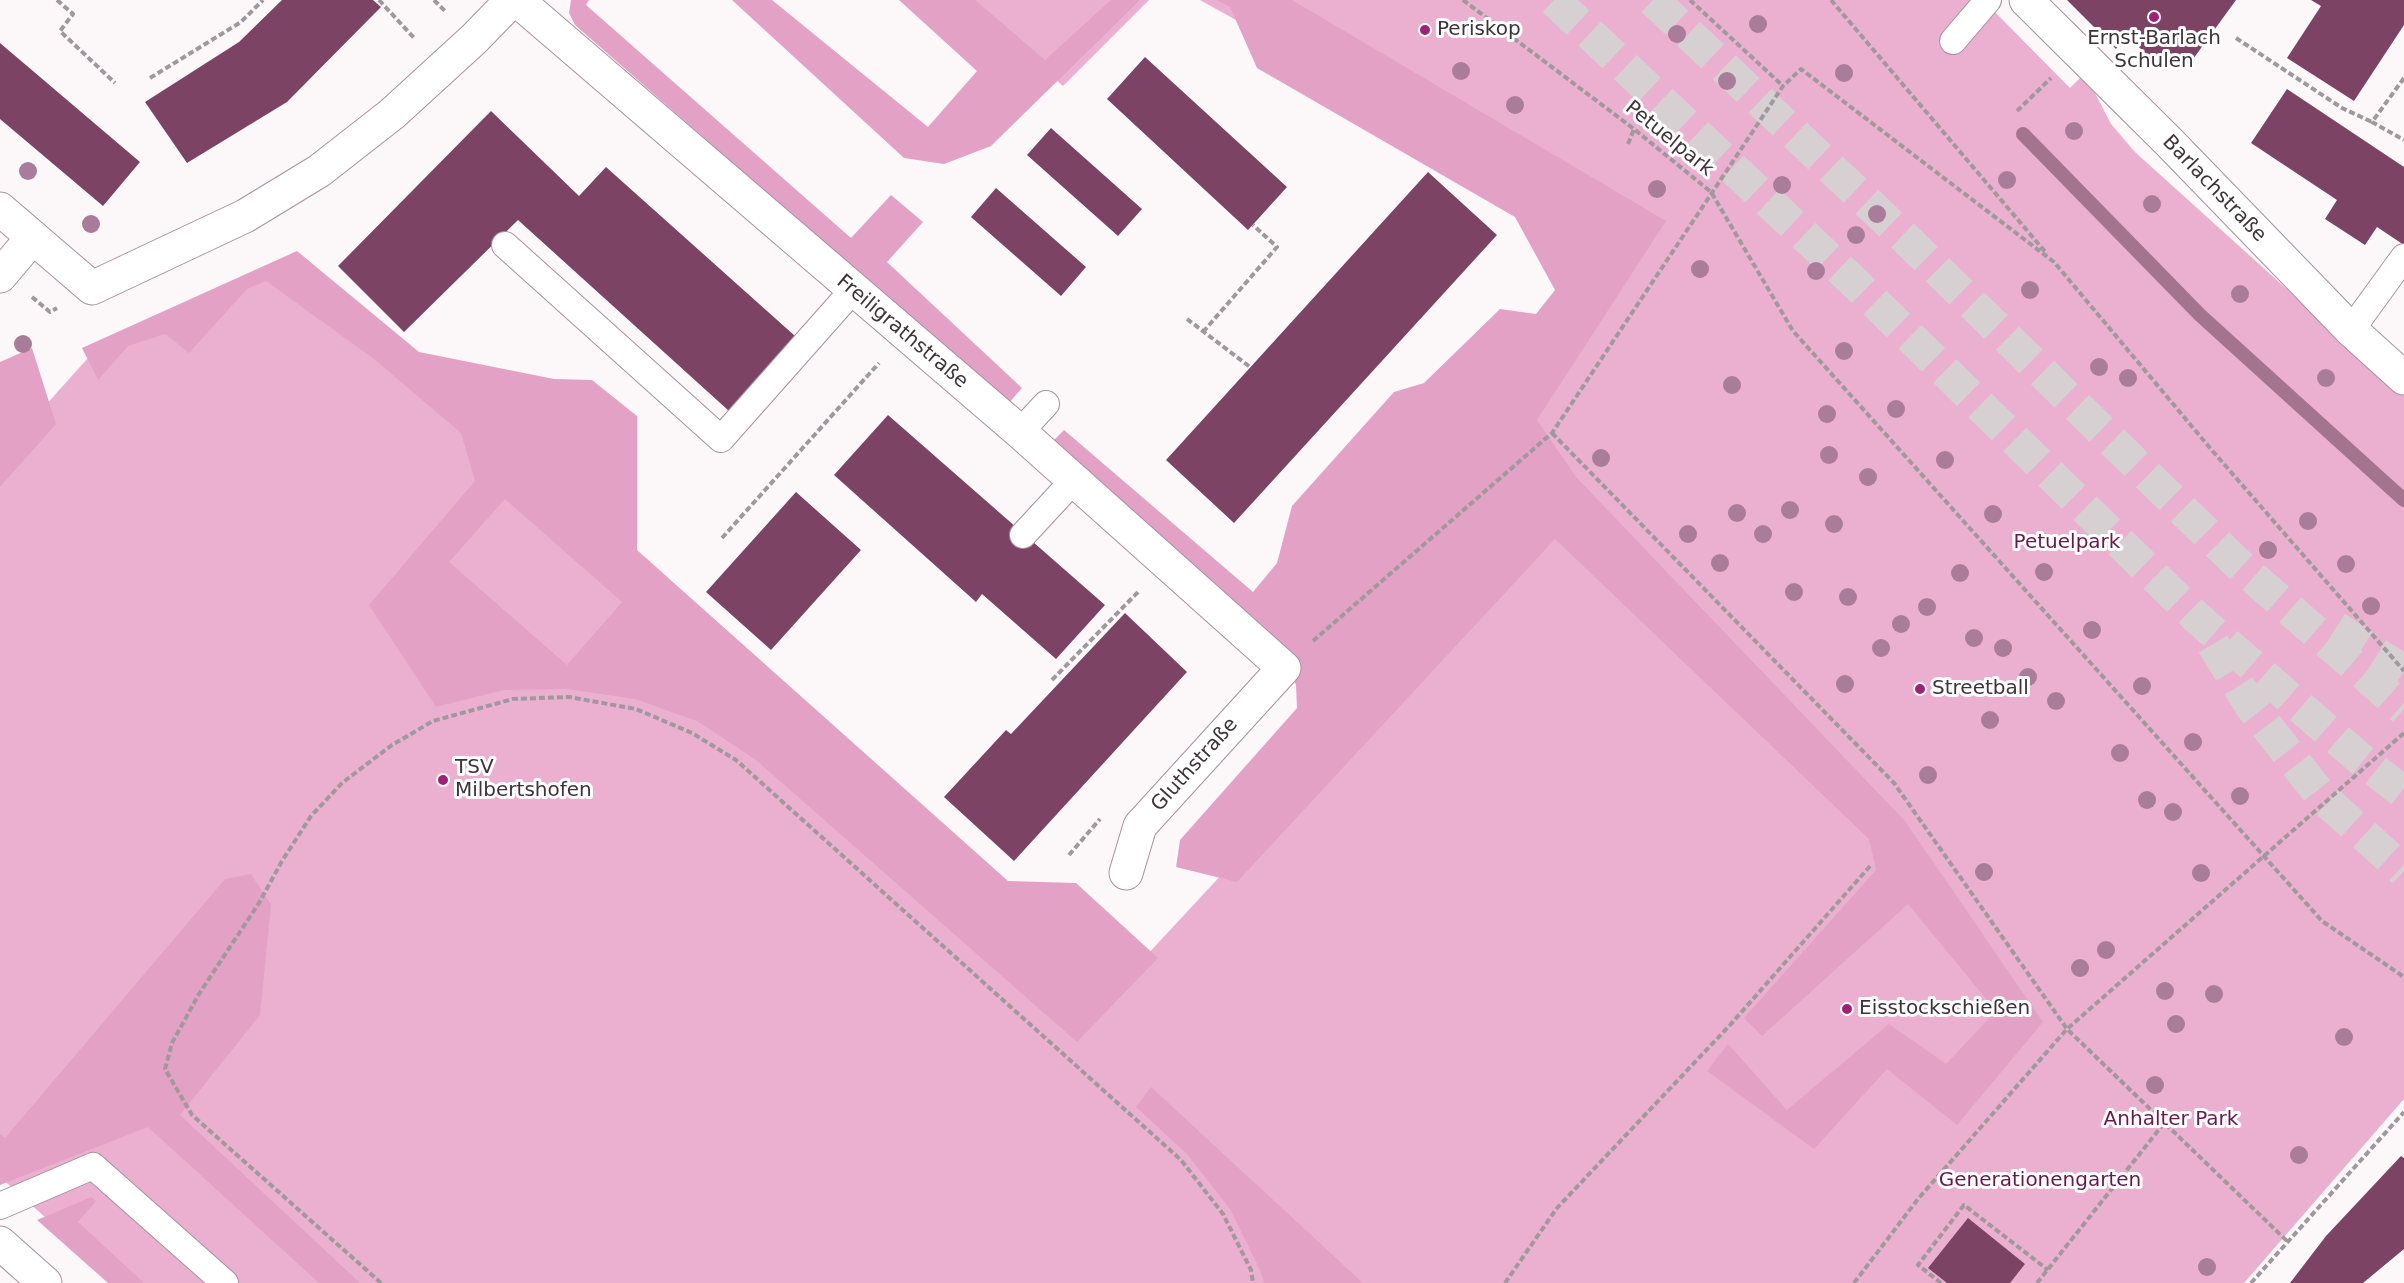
<!DOCTYPE html>
<meta charset="utf-8">
<style>
body{margin:0}
canvas{display:block;background:#fcf7f9}
</style>
<canvas width="2404" height="1283"></canvas>
<script>
const context = document.querySelector('canvas').getContext('2d');
context.lineJoin = 'round';
function fill(path, color) { context.fillStyle = color; context.fill(path, 'evenodd'); }
const toPath = rows => new Path2D(rows.map(r => 'M' + r).join(''));
function stroke(path, color, width, dash) { context.strokeStyle = color; context.lineWidth = width; context.lineCap = dash ? 'butt' : 'round'; context.setLineDash(dash || []); context.stroke(path); }
function write(font, color, halo, rows, align = 'center') {
  context.font = font + ' "DejaVu Sans",sans-serif'; context.lineWidth = 6; context.setLineDash([]); context.textBaseline = 'middle'; context.strokeStyle = halo; context.fillStyle = color; for (const [text, x, y, turn = 0] of rows) {
    context.save(); context.translate(x, y); context.rotate((+turn || 0) * Math.PI / 180); context.textAlign = isNaN(turn) ? turn : align; if (halo) context.strokeText(text, 0, 0); context.fillText(text, 0, 0); context.restore();
  }
}
fill(toPath([
 [963,0,1149,0,1063,86],
 [1200,0,1983,0,2070,88,2080,78,2095,93,2111,124,2135,152,2404,395,2404,1099,2244,1283,119,1283,0,1177,0,456,88,358,293,259,1119,985,1356,730,1519,423,1637,243]
]), '#ebb0d0');
fill(toPath([
 [571,0,589,0,586,5,851,238,891,195,923,222,887,262,1022,388,1008,404,575,25,569,13],
 [732,0,772,0,928,127,977,71,899,0,975,0,1045,60,1111,0,1140,0,991,146,944,164,904,158],
 [1217,0,1292,0,1666,221,1537,420,1576,477,1905,821,2043,1022,1957,1125,1887,1069,1814,1149,1707,1071,1728,1044,1787,1110,1889,1024,1946,1064,1996,1011,1908,904,1762,1036,1744,1018,1876,870,1869,839,1555,539,1237,882,1176,867,1180,840,1297,708,1296,685,1278,646,1049,445,1064,430,1253,592,1277,563,1292,506,1394,392,1424,383,1500,309,1536,314,1555,290,1515,217,1257,68,1230,7],
 [297,251,419,352,554,379,592,380,637,416,637,550,1008,881,1076,883,1158,958,1077,1042,756,760,697,721,635,699,567,689,504,690,436,707,369,605,475,481,461,433,374,359,266,281,247,289,189,353,165,334,128,346,98,380,82,348],
 [505,499,622,602,567,665,449,562],
 [32,348,56,424,0,487,0,362],
 [251,874,271,905,260,1015,180,1115,360,1283,319,1283,148,1127,0,1185,0,1134,5,1138,225,879],
 [1151,1087,1363,1283,1264,1283,1260,1270,1230,1209,1187,1154,1136,1107],
 [91,1197,96,1201,78,1222,144,1283,108,1283,37,1220]
]), '#e3a1c6');
stroke(toPath([
 [2023,134,2200,315,2404,500]
]), '#a4748f', 14);
fill(toPath([
 [282,0,373,0,381,7,287,102,187,163,145,102,239,42],
 [2067,0,2236,0,2188,66,2170,53,2159,66,2125,34,2116,49],
 [2311,0,2404,0,2404,25,2354,101,2287,58,2321,6],
 [0,43,140,162,103,206,0,119],
 [1145,57,1287,187,1248,230,1107,99],
 [2287,89,2404,167,2404,245,2377,227,2365,245,2325,219,2337,200,2251,143],
 [491,111,579,196,606,167,795,336,729,411,518,220,404,332,338,266],
 [1051,128,1142,209,1118,236,1027,155],
 [1428,172,1497,235,1234,523,1166,460],
 [996,188,1086,267,1061,296,971,217],
 [888,415,1105,605,1056,659,982,594,976,602,834,475],
 [796,492,861,550,771,650,706,592],
 [1125,613,1187,672,1014,861,944,797,1006,730,1011,734],
 [2401,1156,2404,1158,2404,1249,2363,1283,2290,1283,2326,1236],
 [1968,1218,2025,1264,2010,1283,1947,1283,1928,1268]
]), '#7d4365');
stroke(toPath([
 [1554,0,1855,283,2196,617,2358,757,2404,793],
 [1653,0,1904,237,2241,567,2404,709],
 [2336,628,2404,671],
 [2213,644,2251,706,2322,797,2404,871]
]), '#d6d0d3', 33, [33, 16]);
const lane = toPath([
 [1953,41,1988,0],
 [505,245,721,439,853,290],
 [2351,330,2404,257],
 [1020,432,1046,404],
 [1023,535,1073,481],
 [0,1206,93,1166,225,1283]
]);
const street = toPath([
 [517,0,1020,432,1284,668,1140,826,1126,873],
 [2026,0,2170,143,2351,330,2404,378],
 [0,209,92,288,245,216,319,171,392,114,474,39,512,0],
 [0,276,33,237],
 [0,1243,45,1283]
]);
stroke(lane, '#a8919d', 28);
stroke(street, '#a8919d', 35);
stroke(toPath([
 [57,0,73,14,60,31,115,83],
 [379,0,415,39],
 [434,0,446,12],
 [1463,0,1634,129,1711,192,1793,331,2322,921,2404,977],
 [1690,0,1783,86],
 [1831,0,2047,254],
 [2236,38,2342,108,2372,122],
 [150,78,241,22,263,0],
 [2404,78,2372,122,2404,140],
 [2017,111,2051,78],
 [1628,144,1634,129],
 [32,297,50,312,57,308],
 [1187,319,1250,367],
 [1203,332,1277,247,1253,225],
 [1552,433,1894,783,2067,1029,2287,1241],
 [722,538,879,363],
 [1313,641,1552,433,1783,86,1801,69,2054,262,2210,448,2404,671],
 [1052,680,1139,591],
 [1069,855,1100,819],
 [381,1283,192,1115,165,1069,172,1043,199,994,259,903,282,861,311,816,342,783,392,745,433,721,513,699,569,697,636,709,692,733,736,760,1181,1160,1223,1214,1251,1270,1253,1283],
 [1505,1283,1557,1208,1730,1025,1871,865],
 [1854,1283,1918,1199,2067,1029,2404,733],
 [1941,1283,1918,1265,1964,1205,2048,1270],
 [2037,1283,2165,1122],
 [2251,1283,2404,1112]
]), '#9f989c', 4, [6, 3]);
stroke(lane, '#fff', 26);
stroke(street, '#fff', 33);
context.fillStyle = '#a97d99';
for (const [x, y] of [
 [1758,24],
 [1677,34],
 [1461,71],
 [1844,73],
 [1727,81],
 [1515,105],
 [2074,131],
 [28,171],
 [2007,180],
 [1782,185],
 [1657,189],
 [2152,204],
 [1877,214],
 [91,224],
 [1856,235],
 [1700,269],
 [1816,271],
 [2030,290],
 [2240,294],
 [23,344],
 [1844,351],
 [2099,367],
 [2128,378],
 [2326,378],
 [1732,385],
 [1896,409],
 [1827,414],
 [1829,455],
 [1601,458],
 [1945,460],
 [1868,477],
 [1790,510],
 [1737,513],
 [1993,514],
 [2308,521],
 [1834,524],
 [1688,534],
 [1763,534],
 [2268,550],
 [1720,563],
 [2346,564],
 [2044,572],
 [1960,573],
 [1794,592],
 [1848,597],
 [2371,606],
 [1927,607],
 [1901,624],
 [2092,630],
 [1974,638],
 [1881,648],
 [2003,648],
 [2028,677],
 [1845,684],
 [2142,686],
 [2056,701],
 [1990,720],
 [2193,742],
 [2120,753],
 [1928,775],
 [2240,796],
 [2147,800],
 [2173,812],
 [1984,872],
 [2201,873],
 [2106,950],
 [2080,968],
 [2165,991],
 [2214,994],
 [2176,1024],
 [2344,1037],
 [2155,1085],
 [2299,1155],
 [2207,1267]
]) { context.beginPath(); context.arc(x, y, 9, 0, 2 * Math.PI); context.fill(); }
for (const [x, y, r, color] of [
 [2154,17,6,"#9e2175"],
 [1425,30,6,"#9e2175"],
 [1920,689,6,"#9e2175"],
 [443,780,6,"#9e2175"],
 [1847,1009,6,"#9e2175"]
]) { const dot = new Path2D(); dot.arc(x, y, r, 0, 2 * Math.PI); context.fillStyle = color; context.fill(dot); stroke(dot, '#fff', 2); }
write('20px', '#3d3439', '#fff', [
 ["Periskop",1437,30],
 ["Ernst-Barlach",2154,39,"center"],
 ["Schulen",2154,62,"center"],
 ["Streetball",1932,689],
 ["TSV",455,768],
 ["Milbertshofen",455,791],
 ["Eisstockschießen",1859,1009]
], 'left');
write('20px', '#3d3439', '#fff', [
 ["Petuelpark",1669,139,39],
 ["Barlachstraße",2214,189,46],
 ["Freiligrathstraße",902,332,40],
 ["Gluthstraße",1195,765,-48]
]);
write('20px', '#651a4b', '#fff', [
 ["Petuelpark",2067,543],
 ["Anhalter Park",2171,1120],
 ["Generationengarten",2040,1181]
]);
</script>
